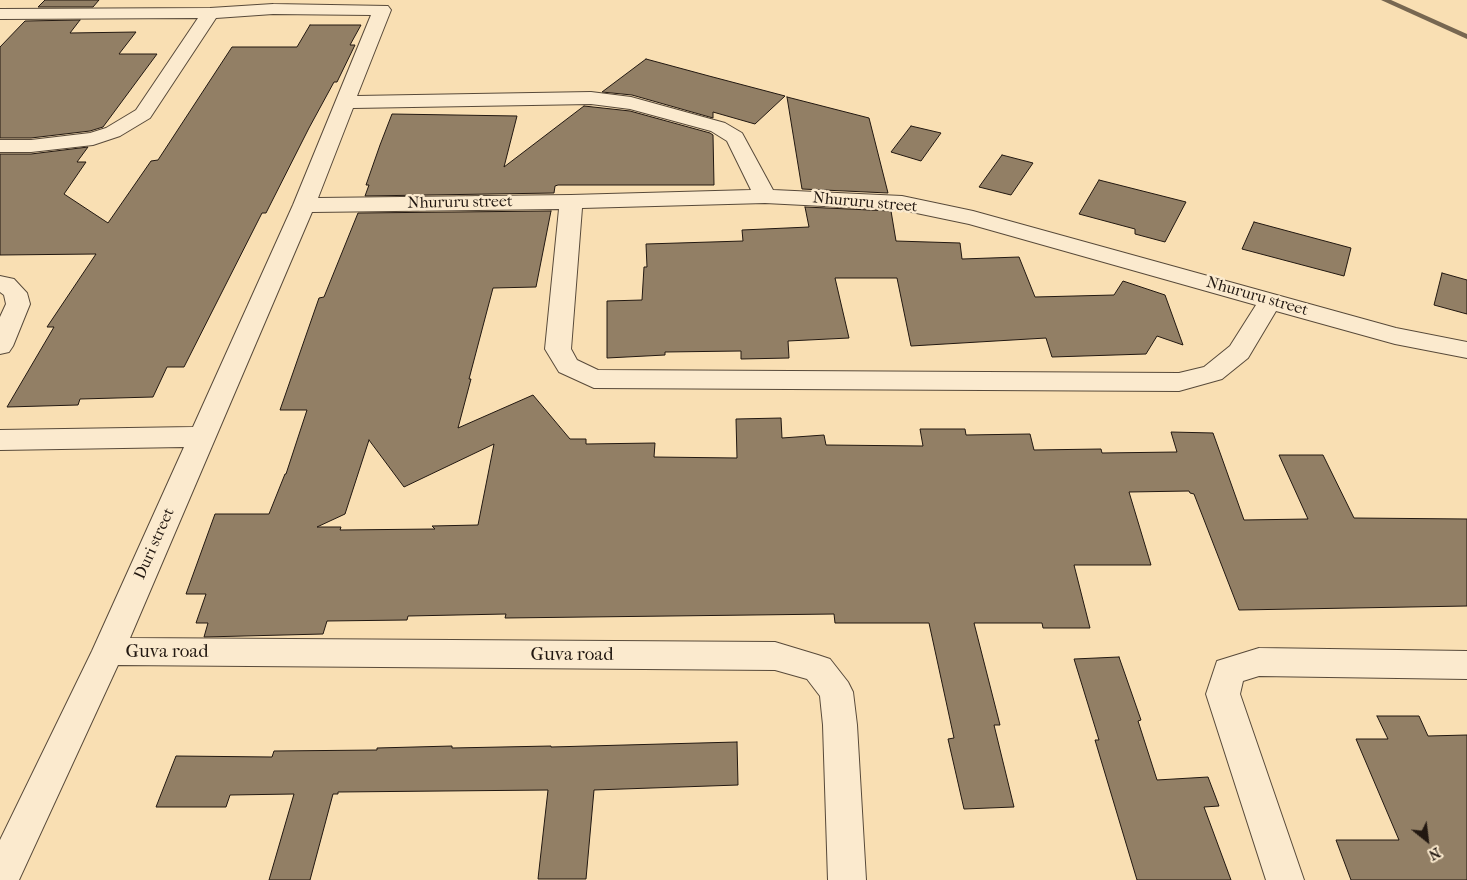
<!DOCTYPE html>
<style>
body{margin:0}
#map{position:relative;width:1467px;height:880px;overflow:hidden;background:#f9dfb3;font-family:"IM FELL French Canon",serif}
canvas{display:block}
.north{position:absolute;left:1402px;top:815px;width:50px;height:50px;-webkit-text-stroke:4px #fbeace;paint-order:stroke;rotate:151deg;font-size:14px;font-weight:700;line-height:20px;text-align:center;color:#221811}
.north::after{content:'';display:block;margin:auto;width:18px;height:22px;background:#221811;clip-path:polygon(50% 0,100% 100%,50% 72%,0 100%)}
</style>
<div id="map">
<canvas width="1467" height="880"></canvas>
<div class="north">N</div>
</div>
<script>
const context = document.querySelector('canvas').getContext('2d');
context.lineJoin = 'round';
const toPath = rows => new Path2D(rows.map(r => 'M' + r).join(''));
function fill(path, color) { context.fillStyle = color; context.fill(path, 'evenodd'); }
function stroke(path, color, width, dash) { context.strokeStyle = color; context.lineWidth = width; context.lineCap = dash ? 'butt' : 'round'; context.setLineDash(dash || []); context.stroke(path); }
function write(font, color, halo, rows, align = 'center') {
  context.font = font + ' "IM FELL French Canon",serif'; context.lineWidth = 5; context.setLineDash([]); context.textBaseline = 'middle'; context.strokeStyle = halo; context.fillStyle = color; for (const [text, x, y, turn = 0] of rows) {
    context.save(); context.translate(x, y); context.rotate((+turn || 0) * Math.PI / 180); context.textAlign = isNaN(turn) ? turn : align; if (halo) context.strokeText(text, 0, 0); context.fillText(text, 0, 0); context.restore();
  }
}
fill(toPath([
 [1381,0,1391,0,1467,34,1467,39,1381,0]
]), '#776751');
const building = toPath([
 [45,0,99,0,93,7,38,7,45,0],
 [80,20,70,33,136,32,119,54,157,54,103,127,90,131,31,138,0,138,0,47,25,21,80,20],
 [310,25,361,25,350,45,355,45,337,82,334,82,309,128,266,213,262,213,184,367,167,367,153,397,80,399,78,405,7,407,54,327,47,327,96,254,0,255,0,154,31,154,88,147,77,162,86,162,64,194,108,223,151,161,158,160,232,47,297,47,310,25],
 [646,59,709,76,785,96,755,124,713,112,713,118,632,95,602,92,646,59],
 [787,97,869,118,888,193,802,189,787,97],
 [584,106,630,111,710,133,713,135,714,185,558,185,555,186,554,193,365,196,369,185,366,185,380,145,392,114,517,116,504,167,584,106],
 [911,126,941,133,921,161,891,152,911,126],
 [1002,155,1033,163,1011,195,979,187,1002,155],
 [1099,180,1186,202,1165,242,1135,234,1135,229,1079,214,1099,180],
 [805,207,891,211,896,241,960,243,962,259,1019,257,1035,297,1114,295,1123,281,1165,295,1183,345,1157,336,1146,354,1052,357,1046,338,911,346,897,278,835,278,849,338,788,341,789,358,741,359,741,351,665,352,665,355,607,358,607,301,642,300,644,267,647,267,646,244,743,241,742,230,809,227,805,207],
 [551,211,536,287,493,288,469,379,471,379,458,428,533,395,570,439,586,439,586,444,655,443,654,457,737,458,736,419,781,418,782,438,824,435,826,445,923,446,920,429,965,429,966,435,1030,434,1034,450,1101,449,1102,453,1177,452,1171,432,1213,433,1244,520,1308,519,1279,455,1323,455,1354,518,1467,519,1467,606,1239,610,1194,494,1190,493,1189,491,1129,492,1151,565,1074,565,1090,628,1043,628,1042,623,974,623,1000,725,994,725,1014,807,964,809,948,739,954,738,929,623,835,623,834,614,505,618,506,614,408,616,407,620,327,621,323,634,204,637,208,623,196,623,206,594,186,594,215,514,269,514,285,474,286,474,307,410,280,410,319,298,324,297,358,213,551,211],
 [369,440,404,487,494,444,478,525,432,526,435,529,340,530,341,527,317,527,345,514,369,440],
 [1254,222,1351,248,1344,276,1242,249,1254,222],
 [1442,273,1467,280,1467,314,1434,305,1442,273],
 [1119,657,1141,720,1138,721,1157,780,1208,777,1219,806,1204,807,1231,880,1137,880,1095,740,1099,740,1074,659,1119,657],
 [1377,716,1419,716,1428,736,1467,735,1467,880,1351,880,1336,840,1399,840,1356,739,1388,739,1377,716],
 [737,742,738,785,594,790,586,879,538,879,548,790,338,792,338,794,333,794,310,880,269,880,294,794,230,795,226,807,156,807,176,756,272,757,274,751,377,750,377,748,452,746,452,748,551,746,551,747,737,742]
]);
fill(building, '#927f65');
stroke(building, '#221811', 1);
const minor = toPath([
 [273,4,388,6,391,10,357,96,591,92,631,97,725,123,742,133,773,190,902,196,973,211,1396,328,1467,342,1467,358,1395,344,1276,311,1248,358,1222,379,1179,391,594,388,559,372,545,349,559,209,312,212,130,638,775,642,818,655,830,659,848,682,853,692,857,725,866,880,828,880,823,725,820,696,807,679,775,670,118,665,19,880,0,880,0,840,92,651,184,447,0,450,0,430,193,427,293,205,371,15,273,14,216,18,150,118,120,136,93,145,31,152,0,152,0,140,31,140,90,133,106,128,136,110,198,18,0,19,0,9,210,8,273,4],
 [591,104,630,109,711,131,727,141,751,190,571,195,318,198,353,108,591,104],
 [765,203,902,210,969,224,1256,305,1230,346,1204,367,1179,373,598,370,577,360,571,349,582,208,765,203],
 [0,276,14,279,27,293,30,304,13,346,9,352,0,354,0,317,6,304,4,295,0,292,0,276],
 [1259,648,1467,651,1467,679,1259,676,1243,681,1240,694,1304,880,1266,880,1206,694,1217,661,1259,648]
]);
stroke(minor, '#584a3a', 2);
fill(minor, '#fbeace');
write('16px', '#221811', '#fbeace', [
 ["Nhururu street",460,203,-1],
 ["Nhururu street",865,203,5],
 ["Nhururu street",1257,297,16],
 ["Duri street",155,544,-66]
]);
write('19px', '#221811', '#fbeace', [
 ["Guva road",167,652],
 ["Guva road",572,655]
]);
</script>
